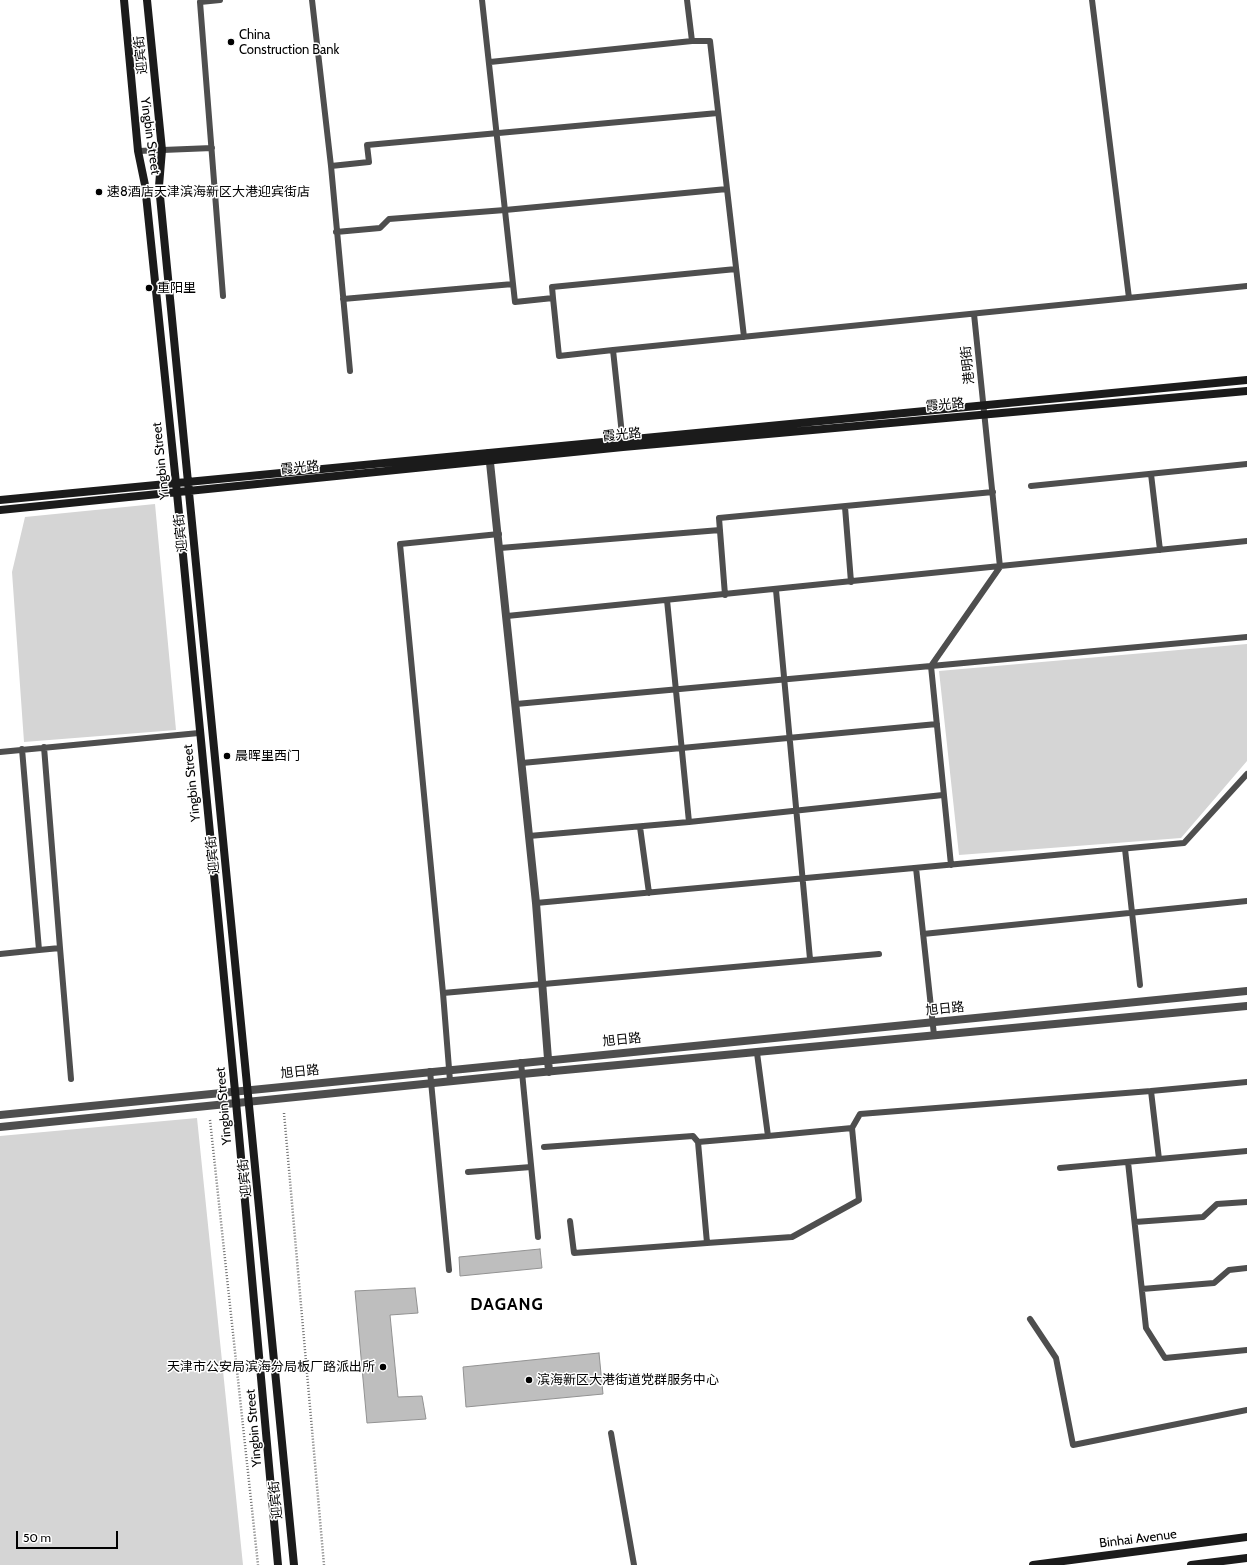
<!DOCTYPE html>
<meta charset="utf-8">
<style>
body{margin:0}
#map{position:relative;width:1247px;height:1565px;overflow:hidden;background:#fff;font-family:Cabin,sans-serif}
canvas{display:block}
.scale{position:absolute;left:16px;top:1531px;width:102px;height:18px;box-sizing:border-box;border:2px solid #000;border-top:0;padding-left:5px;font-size:12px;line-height:14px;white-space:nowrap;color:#000;-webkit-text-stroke:3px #fff;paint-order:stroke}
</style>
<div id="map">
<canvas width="1247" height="1565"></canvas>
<div class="scale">50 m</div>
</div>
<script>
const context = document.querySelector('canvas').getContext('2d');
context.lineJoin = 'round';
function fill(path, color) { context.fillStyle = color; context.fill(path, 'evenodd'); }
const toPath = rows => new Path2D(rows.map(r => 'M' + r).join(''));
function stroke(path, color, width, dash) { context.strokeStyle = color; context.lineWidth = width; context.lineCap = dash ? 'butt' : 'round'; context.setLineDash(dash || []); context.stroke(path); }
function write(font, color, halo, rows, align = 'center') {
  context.font = font + ' Cabin,"Noto Sans SC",sans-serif'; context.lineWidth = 3; context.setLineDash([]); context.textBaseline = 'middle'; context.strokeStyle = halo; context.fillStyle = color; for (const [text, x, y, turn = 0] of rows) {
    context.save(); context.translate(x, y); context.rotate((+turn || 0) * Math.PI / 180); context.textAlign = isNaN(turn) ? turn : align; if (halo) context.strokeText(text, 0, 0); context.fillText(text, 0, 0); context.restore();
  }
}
fill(toPath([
 [155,504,176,730,24,742,12,572,25,517],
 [1247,644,1247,761,1181,838,959,855,939,671],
 [197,1118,243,1565,0,1565,0,1136]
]), '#d5d5d5');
const building = toPath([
 [540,1249,542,1268,460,1276,459,1257,540,1249],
 [415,1288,418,1313,390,1315,398,1397,422,1396,426,1419,367,1423,355,1291,415,1288],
 [599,1353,603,1394,466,1407,463,1367,599,1353]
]);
fill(building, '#bebebe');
stroke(building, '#929292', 1);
stroke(toPath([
 [284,1113,324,1565],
 [210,1120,258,1565]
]), '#707070', 2.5, [1, 2]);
stroke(toPath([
 [220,0,200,2,223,296],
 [312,0,331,166,350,371],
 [482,0,515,302,553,298,559,356,613,350],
 [687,0,692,41,710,41,744,337],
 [1092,0,1129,298],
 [490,62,692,41],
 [138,151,212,148],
 [331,166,369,162,367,145,718,113],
 [336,232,380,228,389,219,505,210,727,189],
 [553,298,552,287,736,269],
 [343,299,513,284],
 [623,444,613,350,1247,286],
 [1151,474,1160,550],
 [1031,486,1247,464],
 [845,507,851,582],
 [500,548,720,530],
 [776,590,810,959],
 [725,595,719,518,993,492],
 [667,600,689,822],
 [507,616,1247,541],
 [516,704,931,666,1000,567,974,314],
 [22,749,39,950,60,948,44,747],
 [0,752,199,733],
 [522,763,937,724],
 [640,827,649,893],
 [529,836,689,822,943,795],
 [1125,849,1140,985],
 [951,865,931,666,1247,637],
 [916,868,934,1035],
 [536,903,1184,843,1247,774],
 [923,934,1247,901],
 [60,948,71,1079],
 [0,954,39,950],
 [443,993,879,954],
 [757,1053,768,1136,698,1142,707,1243,792,1237,859,1200,852,1128,768,1136],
 [521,1062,538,1237],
 [430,1071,449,1270],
 [450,1081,443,993,400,544,499,534],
 [852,1128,860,1114,1151,1091],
 [544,1147,693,1136,698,1142],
 [1159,1159,1151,1091,1247,1082],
 [1128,1162,1146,1328,1165,1358,1247,1350],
 [1060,1168,1247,1151],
 [468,1172,531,1167],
 [570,1221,574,1253,707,1243],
 [1135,1222,1203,1217,1217,1204,1247,1202],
 [1142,1289,1214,1283,1229,1270,1247,1268],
 [1030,1319,1056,1358,1073,1445,1247,1410],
 [611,1433,634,1565]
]), '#4e4e4e', 6);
stroke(toPath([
 [489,453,536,903,549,1072],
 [0,1115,1247,991],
 [0,1127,522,1074,1247,1006]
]), '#4e4e4e', 8);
stroke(toPath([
 [124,0,138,151,145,185,177,493,235,1091,278,1565],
 [147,0,162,150,159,186,294,1565],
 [0,500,1247,380],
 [0,510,623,447,1247,391],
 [1033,1565,1247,1537],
 [1191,1565,1247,1558]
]), '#1b1b1b', 8);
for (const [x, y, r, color] of [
 [231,42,4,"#000"],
 [99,192,4,"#000"],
 [149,288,4,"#000"],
 [227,756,4,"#000"],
 [383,1367,4,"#000"],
 [529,1380,4,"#000"]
]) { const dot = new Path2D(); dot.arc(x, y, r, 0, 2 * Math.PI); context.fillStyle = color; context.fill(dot); stroke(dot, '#fff', 1.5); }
write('13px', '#000', '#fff', [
 ["China",239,35],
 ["Construction Bank",239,50],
 ["速8酒店天津滨海新区大港迎宾街店",107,192],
 ["重阳里",157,288],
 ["晨晖里西门",235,756],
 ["天津市公安局滨海分局板厂路派出所",375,1367,"right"],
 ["滨海新区大港街道党群服务中心",537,1380]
], 'left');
write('13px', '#000', '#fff', [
 ["迎宾街",141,55,-96],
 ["Yingbin Street",150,136,82],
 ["港明街",968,365,-96],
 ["霞光路",945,405,-5],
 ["霞光路",622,435,-6],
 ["Yingbin Street",161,461,-96],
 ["霞光路",300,468,-6],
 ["迎宾街",181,533,-96],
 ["Yingbin Street",192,783,-96],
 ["迎宾街",213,855,-96],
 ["旭日路",945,1009,-6],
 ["旭日路",622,1040,-6],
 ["旭日路",300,1072,-6],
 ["Yingbin Street",224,1106,-95],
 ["迎宾街",245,1178,-96],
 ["Yingbin Street",254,1428,-95],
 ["迎宾街",276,1500,-96],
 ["Binhai Avenue",1138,1539,-7]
]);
context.letterSpacing = '1px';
write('bold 17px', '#000', '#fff', [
 ["DAGANG",507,1305]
]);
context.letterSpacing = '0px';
</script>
